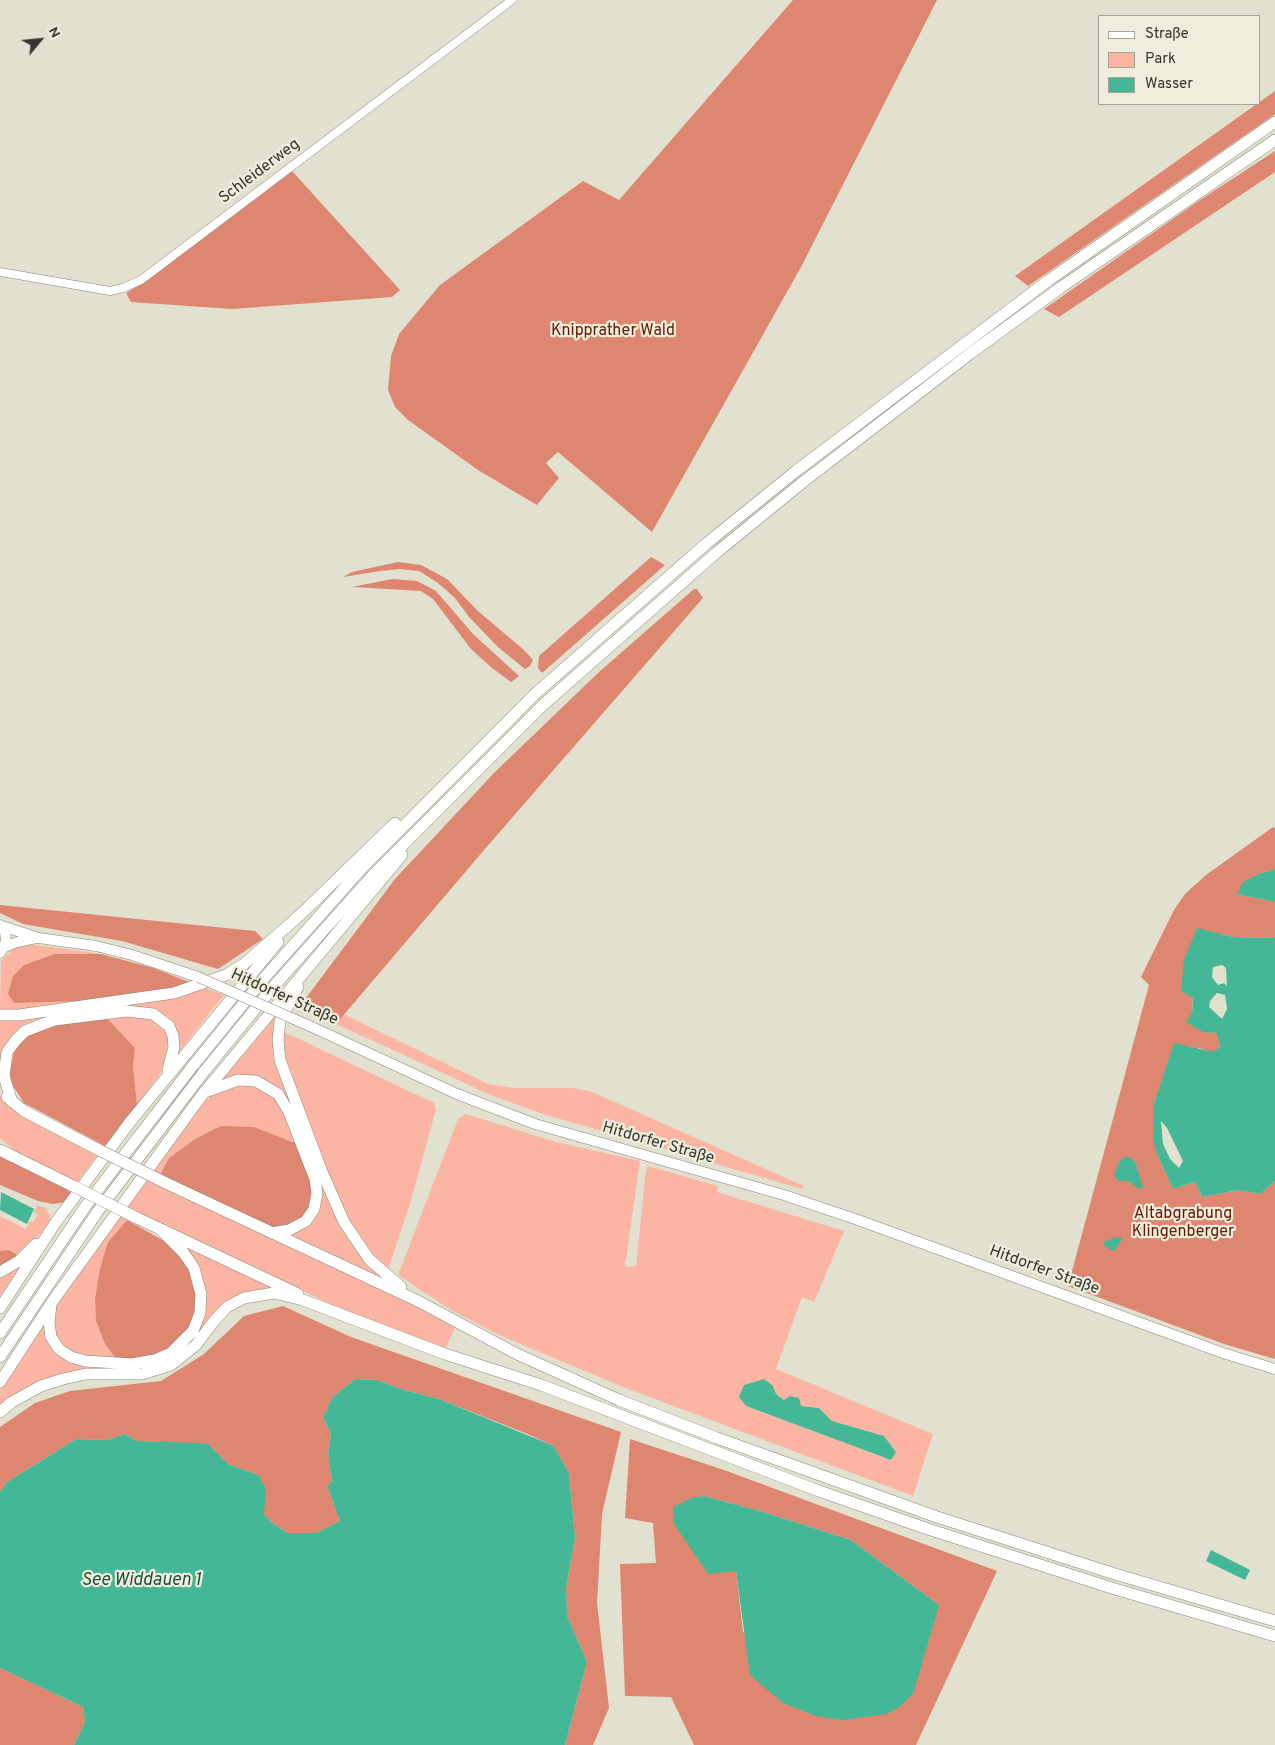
<!DOCTYPE html>
<meta charset="utf-8">
<style>
body{margin:0}
#map{position:relative;width:1275px;height:1745px;overflow:hidden;background:#e2e0cf;font-family:Overpass,sans-serif}
canvas{display:block}
.legend{position:absolute;left:1098px;top:15px;width:162px;height:90px;box-sizing:border-box;background:#efeddc;border:1px solid #a5a397;margin:0;padding:6px 9px;list-style:none;font-size:15px;color:#36352f}
.legend li{display:flex;align-items:center;gap:10px;height:25px}
.legend b{width:25px;border:1px solid #a5a397}
.north{position:absolute;left:15px;top:15px;width:50px;height:50px;-webkit-text-stroke:4px #efeddc;paint-order:stroke;rotate:62deg;font-size:14px;font-weight:700;line-height:20px;text-align:center;color:#36352f}
.north::after{content:'';display:block;margin:auto;width:18px;height:22px;background:#36352f;clip-path:polygon(50% 0,100% 100%,50% 72%,0 100%)}
</style>
<div id="map">
<canvas width="1275" height="1745"></canvas>
<ul class="legend">
<li><b style="height:6px;background:#fff"></b>Straße</li>
<li><b style="height:14px;background:#fcb5a2"></b>Park</li>
<li><b style="height:14px;background:#44b796"></b>Wasser</li>
</ul>
<div class="north">N</div>
</div>
<script>
const context = document.querySelector('canvas').getContext('2d');
context.lineJoin = 'round';
function fill(path, color) { context.fillStyle = color; context.fill(path, 'evenodd'); }
const toPath = rows => new Path2D(rows.map(r => 'M' + r).join(''));
function stroke(path, color, width, dash) { context.strokeStyle = color; context.lineWidth = width; context.lineCap = dash ? 'butt' : 'round'; context.setLineDash(dash || []); context.stroke(path); }
function write(font, color, halo, rows, align = 'center') {
  context.font = font + ' Overpass,sans-serif'; context.lineWidth = 4.5; context.setLineDash([]); context.textBaseline = 'middle'; context.strokeStyle = halo; context.fillStyle = color; for (const [text, x, y, turn = 0] of rows) {
    context.save(); context.translate(x, y); context.rotate((+turn || 0) * Math.PI / 180); context.textAlign = isNaN(turn) ? turn : align; if (halo) context.strokeText(text, 0, 0); context.fillText(text, 0, 0); context.restore();
  }
}
fill(toPath([
 [30,944,101,954,55,954,98,1000,5,1014,0,1011,1,961,15,947],
 [205,988,224,995,179,1052,177,1053,160,1015,89,1012,0,1082,0,1021,161,999],
 [143,1014,165,1027,171,1045,164,1069,137,1105,133,1066,135,1048,105,1016],
 [343,1014,488,1084,515,1088,572,1088,590,1091,804,1186,802,1189,543,1114,493,1096,336,1024],
 [272,1016,278,1019,275,1039,329,1197,383,1278,382,1281,283,1236,319,1191,271,1087,220,1082],
 [284,1032,434,1103,436,1109,410,1204,387,1273,370,1255,341,1209,285,1060],
 [234,1084,253,1084,265,1090,275,1100,285,1115,296,1141,195,1139,169,1158,160,1175,151,1171,205,1101,211,1096],
 [0,1095,4,1100,98,1154,76,1184,16,1152,0,1138],
 [466,1114,556,1142,640,1161,625,1267,636,1266,646,1170,648,1166,718,1186,717,1192,844,1231,814,1302,802,1297,776,1369,933,1434,913,1496,628,1389,499,1335,451,1310,398,1275,458,1119],
 [773,1386,776,1394,784,1400,801,1406,819,1408,832,1421,884,1436,896,1452,891,1460,746,1406],
 [146,1180,409,1301,456,1326,445,1349,328,1303,127,1207],
 [37,1205,46,1208,50,1215,50,1221,40,1234,17,1258,9,1250,0,1251,0,1216,26,1229,30,1221,33,1222,38,1214,34,1212],
 [119,1216,127,1220,108,1242,95,1299,96,1321,105,1344,117,1360,72,1354,53,1335,55,1310,60,1300],
 [179,1241,279,1289,250,1292,233,1299,214,1317,192,1344,166,1364,145,1370,90,1372,53,1378,33,1386,0,1406,0,1390,44,1321,47,1336,54,1349,66,1359,80,1365,119,1368,145,1366,167,1360,186,1347,194,1336,201,1322,205,1301,205,1286,198,1266],
 [20,1266,19,1268,0,1296,0,1278]
]), '#fcb5a2');
fill(toPath([
 [793,0,937,0,801,267,652,532,558,452,546,463,559,478,537,505,478,470,408,420,395,407,388,390,391,356,399,334,440,285,583,181,619,200],
 [1275,91,1275,114,1028,286,1015,276],
 [1275,151,1275,172,1059,317,1044,309,1197,202],
 [292,171,400,290,392,297,232,309,131,302,126,293,149,279],
 [651,557,665,565,542,673,538,668,539,656],
 [398,562,421,565,447,579,478,611,525,651,533,660,530,666,525,669,498,647,469,617,455,598,438,583,419,571,400,569,380,571,343,577,352,572],
 [392,579,417,581,436,591,473,634,519,676,511,682,492,668,471,649,433,599,421,591,352,587],
 [694,589,697,589,703,598,484,850,336,1024,300,1006,395,879,494,773,599,672],
 [1273,827,1275,828,1275,869,1261,873,1237,894,1275,902,1275,938,1233,937,1197,929,1192,1013,1203,1032,1218,1033,1220,1047,1213,1053,1199,1048,1163,1081,1154,1104,1157,1154,1173,1189,1195,1182,1202,1197,1238,1190,1260,1194,1275,1181,1275,1359,1224,1344,1068,1286,1149,985,1141,977,1174,910,1185,894,1206,875],
 [0,905,255,931,263,939,218,969,122,941,23,924,0,913],
 [55,954,101,954,153,968,197,985,110,1000,14,1003,8,994,13,976,24,965],
 [105,1016,135,1048,133,1066,137,1105,105,1146,24,1103,12,1084,10,1073,15,1049,21,1040,38,1028],
 [221,1126,254,1127,292,1142,296,1141,314,1190,307,1216,282,1228,269,1227,160,1175,169,1158,195,1139],
 [0,1155,71,1192,65,1202,53,1204,38,1201,0,1185],
 [127,1220,166,1242,187,1263,198,1288,195,1320,179,1344,151,1358,117,1360,105,1344,96,1321,95,1299,100,1269,108,1242],
 [9,1250,16,1254,17,1258,0,1269,0,1251],
 [283,1306,351,1337,621,1432,602,1514,597,1603,609,1708,593,1745,565,1745,587,1662,567,1616,566,1588,575,1538,569,1474,554,1446,525,1433,439,1399,401,1389,377,1380,355,1379,332,1398,323,1418,331,1434,328,1453,332,1482,327,1486,340,1521,316,1533,288,1533,272,1523,264,1514,258,1475,228,1464,208,1444,137,1441,125,1434,107,1440,76,1439,7,1482,0,1492,0,1427,35,1403,70,1391,161,1381,204,1354,244,1316],
 [630,1439,724,1470,997,1571,916,1745,694,1745,671,1697,625,1696,620,1564,656,1563,653,1523,625,1518],
 [704,1496,760,1511,851,1540,939,1605,743,1632,736,1571],
 [0,1668,83,1707,85,1722,74,1745,0,1745]
]), '#de866f');
fill(toPath([
 [1275,869,1275,902,1237,894,1243,882,1261,873],
 [1197,928,1233,937,1275,938,1275,1181,1260,1194,1238,1190,1202,1197,1195,1182,1173,1189,1157,1154,1153,1139,1154,1104,1174,1043,1213,1052,1220,1047,1217,1033,1203,1032,1186,1022,1192,1013,1193,998,1181,991,1184,960],
 [1222,965,1226,968,1227,986,1224,983,1218,985,1212,977,1213,967],
 [1217,993,1225,995,1227,1009,1222,1019,1209,1007,1210,1001],
 [1161,1121,1167,1128,1183,1161,1179,1168,1170,1159,1163,1144],
 [1126,1157,1132,1158,1136,1164,1143,1188,1139,1189,1128,1181,1118,1181,1114,1175,1120,1160],
 [1,1192,34,1209,27,1224,0,1210],
 [1116,1237,1123,1238,1115,1250,1112,1251,1105,1246,1103,1242],
 [355,1379,377,1380,401,1389,439,1399,554,1446,569,1474,575,1538,566,1588,567,1616,587,1662,565,1745,74,1745,85,1722,83,1707,0,1668,0,1492,7,1482,76,1439,107,1440,125,1434,137,1441,199,1443,208,1444,228,1464,258,1475,266,1489,264,1514,272,1523,288,1533,316,1533,340,1521,327,1486,332,1482,328,1453,331,1434,323,1418,332,1398],
 [764,1379,773,1386,776,1394,784,1400,790,1396,799,1398,801,1406,819,1408,832,1421,884,1436,896,1452,891,1460,746,1406,739,1397,744,1385],
 [704,1496,760,1511,851,1540,939,1605,913,1694,898,1708,886,1714,842,1720,816,1716,783,1703,750,1675,736,1571,708,1574,674,1524,673,1507,692,1498],
 [1211,1550,1250,1570,1245,1580,1206,1561]
]), '#44b796');
const minor = toPath([
 [0,272,110,291,123,288,141,280,512,0]
]);
const major = toPath([
 [0,925,5,931,6,942,0,953],
 [2,926,39,938,96,946,132,955,198,977],
 [5,947,17,942,36,938],
 [312,1027,457,1094,535,1124,784,1195,858,1220,1223,1353,1275,1369]
]);
const highway = toPath([
 [298,987,280,1021,278,1040,280,1060,322,1172,344,1222,369,1259,401,1287],
 [0,1015,19,1015,174,993,226,975,244,964,299,916,395,823],
 [208,1091,238,1080,256,1081,278,1094,289,1112,315,1179,317,1193,314,1209,306,1221,289,1230,272,1233],
 [7,1097,24,1111,99,1150],
 [12,1102,4,1076,7,1052,16,1040,25,1031,54,1020,127,1011,153,1014,169,1026,173,1036,174,1047,168,1070],
 [0,1150,73,1186],
 [168,1184,418,1301,517,1354,619,1400,717,1438,937,1517,1115,1574,1275,1621],
 [135,1217,298,1294],
 [0,1272,19,1261,36,1244],
 [51,1305,49,1322,51,1337,59,1349,71,1357,85,1361,132,1364,155,1360,171,1353,193,1331,200,1313,201,1294,194,1268,183,1252,160,1229],
 [0,1308,56,1222,130,1122,278,942],
 [0,1333,85,1207,125,1154,192,1067,265,977,363,867,535,694,707,543,796,471,1049,280,1275,122],
 [0,1357,98,1211,203,1073,274,986,373,875,543,705,716,553,803,482,971,353,1060,288,1275,140],
 [0,1382,52,1302,202,1095,402,855],
 [0,1412,12,1402,41,1386,63,1379,86,1374,142,1374,171,1365,196,1345,214,1321,227,1307,244,1298,274,1293,303,1300,445,1354,541,1385,819,1491,928,1529,1115,1589,1275,1636]
]);
stroke(minor, '#878676', 9);
stroke(major, '#878676', 11);
stroke(highway, '#878676', 12);
stroke(minor, '#fff', 8);
stroke(major, '#fff', 10);
stroke(highway, '#fff', 11);
const majorBridge = toPath([
 [198,977,312,1027]
]);
const highwayBridge = toPath([
 [99,1150,168,1184],
 [73,1186,135,1217]
]);
stroke(majorBridge, '#878676', 11, []);
stroke(highwayBridge, '#878676', 12, []);
stroke(majorBridge, '#fff', 10);
stroke(highwayBridge, '#fff', 11);
write('16px', '#36352f', '#efeddc', [
 ["Schleiderweg",260,172,-37],
 ["Hitdorfer Straße",284,998,24],
 ["Hitdorfer Straße",658,1144,16],
 ["Hitdorfer Straße",1044,1271,20]
]);
write('16px', '#661702', '#efeddc', [
 ["Knipprather Wald",613,332],
 ["Altabgrabung",1183,1215],
 ["Klingenberger",1183,1233]
]);
write('italic 18px', '#205041', '#efeddc', [
 ["See Widdauen 1",141,1581]
]);
</script>
